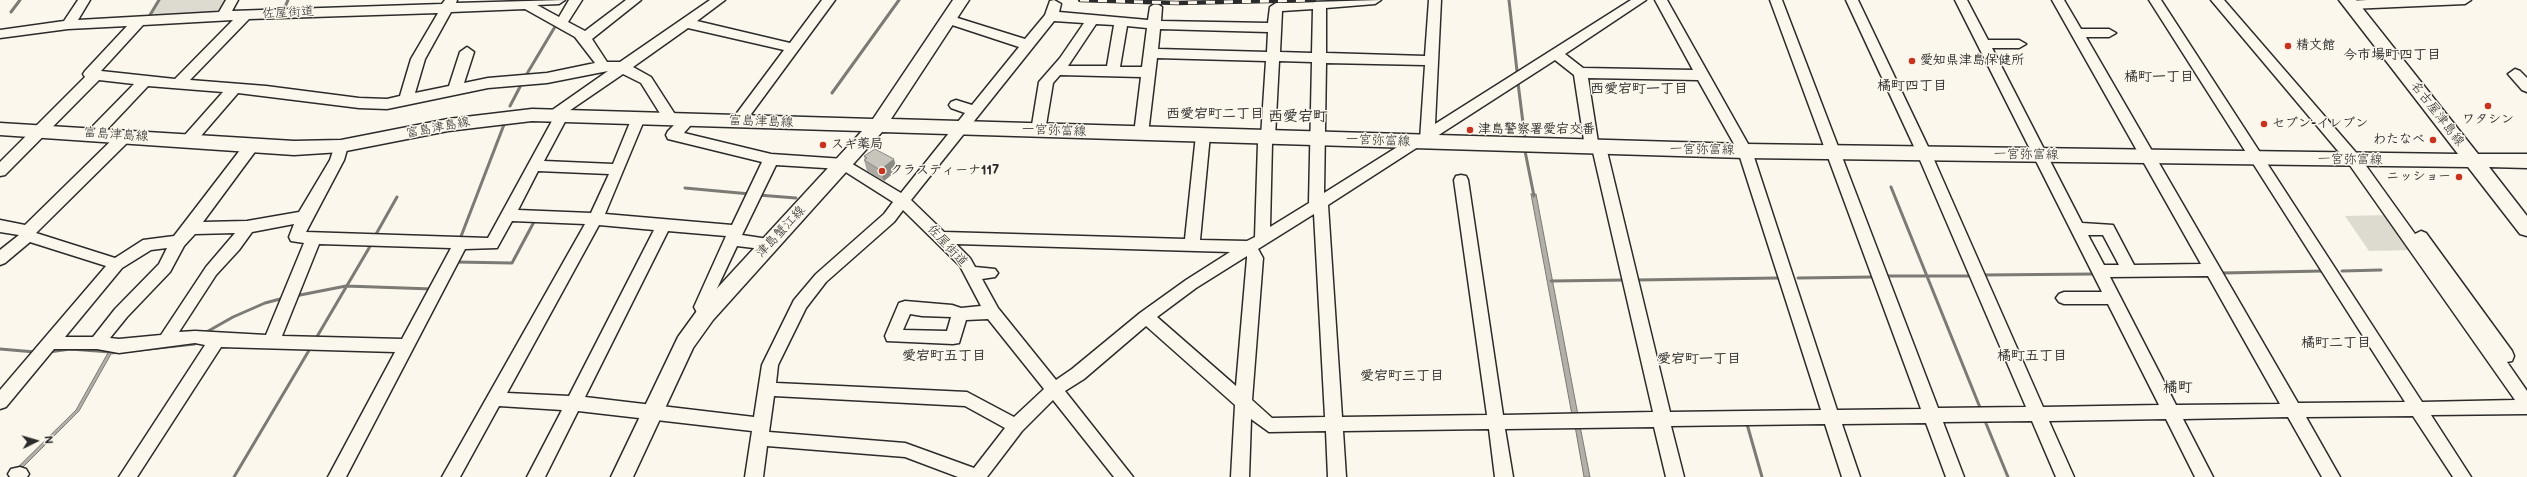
<!DOCTYPE html>
<meta charset="utf-8">
<style>
body{margin:0}
#map{position:relative;width:2527px;height:477px;overflow:hidden;background:#fbf7ec;font-family:"Balsamiq Sans",sans-serif}
canvas{display:block}
.north{position:absolute;left:16px;top:421px;width:40px;height:40px;-webkit-text-stroke:3px #fbf7ec;paint-order:stroke;rotate:85deg;font-size:11px;font-weight:700;line-height:16px;text-align:center;color:#2b2b2b}
.north::after{content:'';display:block;margin:auto;width:14px;height:18px;background:#2b2b2b;clip-path:polygon(50% 0,100% 100%,50% 72%,0 100%)}
</style>
<div id="map">
<canvas width="2527" height="477"></canvas>
<div class="north">N</div>
</div>
<script>
const context = document.querySelector('canvas').getContext('2d');
context.lineJoin = 'round';
function fill(path, color) { context.fillStyle = color; context.fill(path, 'evenodd'); }
const toPath = rows => new Path2D(rows.map(r => 'M' + r).join(''));
function stroke(path, color, width, dash) { context.strokeStyle = color; context.lineWidth = width; context.lineCap = dash ? 'butt' : 'round'; context.setLineDash(dash || []); context.stroke(path); }
function write(font, color, halo, rows, align = 'center') {
  context.font = font + ' "Balsamiq Sans","Klee One",sans-serif'; context.lineWidth = 3; context.setLineDash([]); context.textBaseline = 'middle'; context.strokeStyle = halo; context.fillStyle = color; for (const [text, x, y, turn = 0] of rows) {
    context.save(); context.translate(x, y); context.rotate((+turn || 0) * Math.PI / 180); context.textAlign = isNaN(turn) ? turn : align; if (halo) context.strokeText(text, 0, 0); context.fillText(text, 0, 0); context.restore();
  }
}
fill(toPath([
 [160,0,228,0,222,11,151,15],
 [2389,215,2414,250,2369,251,2345,216]
]), '#dddad0');
const water = toPath([
 [1531,194,1536,194,1578,415,1572,415,1531,194],
 [203,335,195,345,111,354,79,411,13,477,8,477,76,410,109,351,203,335],
 [1575,426,1580,426,1590,477,1584,477,1575,426]
]);
fill(water, '#b1afa7');
stroke(water, '#7b7a75', 1);
stroke(toPath([
 [1509,0,1517,71],
 [285,7,288,0],
 [11,12,20,0],
 [150,15,159,0],
 [525,77,556,25],
 [1518,83,1525,139],
 [832,93,899,0],
 [510,106,522,83],
 [1525,151,1534,196],
 [1891,187,1981,410],
 [685,188,750,194],
 [758,195,796,198],
 [375,236,397,197],
 [460,239,505,122],
 [455,262,512,263,535,220],
 [2342,271,2381,270],
 [2222,273,2324,271],
 [1983,275,2095,274],
 [1885,276,1972,276],
 [1798,278,1874,277],
 [1635,280,1779,278],
 [1551,281,1625,280],
 [295,296,346,286,432,289],
 [203,334,233,317,265,303,284,298],
 [315,340,372,243],
 [0,349,35,352],
 [49,352,70,349,110,352],
 [1985,421,2008,477],
 [1747,424,1762,477],
 [234,477,311,347]
]), '#7b7a75', 3);
const minor = toPath([
 [78,0,90,0,78,20,219,12,226,0,238,0,232,11,442,4,445,0,457,0,456,3,565,0,559,4,537,5,559,17,569,0,582,0,568,22,585,31,626,0,641,0,592,39,607,62,620,62,710,0,725,0,697,21,790,43,822,0,835,0,743,125,738,126,731,121,784,50,688,28,633,67,651,77,678,119,676,123,666,123,641,83,623,74,566,113,568,116,544,161,613,164,633,115,643,115,645,118,605,214,732,225,762,162,668,139,666,135,668,131,683,116,693,116,695,120,684,133,771,154,844,159,901,193,965,113,951,108,949,105,951,102,956,100,972,105,1019,47,943,22,941,19,948,15,1025,39,1045,15,1050,1,1054,0,1061,4,1059,12,1148,20,1150,7,1156,3,1162,7,1161,21,1268,23,1270,7,1276,3,1381,0,1375,4,1326,8,1326,53,1425,56,1429,0,1441,0,1435,124,1631,0,1646,0,1565,54,1583,68,1693,70,1655,0,1667,0,1752,151,1837,410,1921,409,1770,0,1782,0,1938,408,2026,407,1917,153,1846,0,1858,0,1931,153,2043,407,2159,405,2108,304,2064,304,2059,302,2056,298,2059,294,2064,292,2102,292,1955,0,1967,0,1988,40,2019,40,2026,44,2019,48,1992,48,2082,223,2113,225,2134,265,2201,264,2052,0,2064,0,2081,29,2109,29,2116,33,2109,37,2086,37,2298,403,2405,402,2149,0,2161,0,2422,402,2515,400,2349,164,2211,0,2224,0,2359,156,2415,234,2421,231,2426,233,2512,351,2514,356,2512,361,2507,362,2527,391,2527,414,2431,415,2471,477,2453,477,2413,416,2306,417,2340,477,2322,477,2288,417,2183,419,2213,477,2195,477,2166,419,2049,421,2074,477,2056,477,2032,421,1943,422,1964,477,1946,477,1926,423,1842,424,1860,477,1842,477,1825,424,1671,426,1684,477,1666,477,1654,427,1505,429,1513,477,1495,477,1489,429,1343,431,1346,477,1328,477,1326,431,1269,432,1251,419,1249,477,1231,477,1235,405,1146,326,1084,379,1065,391,1133,477,1114,477,1053,400,1022,431,987,477,958,477,905,457,767,446,763,477,745,477,752,431,578,411,545,477,527,477,562,410,499,406,460,477,442,477,585,224,512,221,497,248,465,249,346,477,328,477,395,352,221,347,137,477,119,477,205,345,195,343,119,353,97,349,54,349,6,407,0,409,0,390,106,266,30,242,5,263,0,265,0,250,19,235,0,232,0,220,25,225,120,132,125,131,132,136,130,140,36,233,115,258,143,240,174,236,247,141,252,140,259,145,257,149,203,222,247,221,299,212,330,160,336,142,341,141,348,146,344,160,306,232,488,238,552,121,546,116,548,113,608,71,547,83,488,88,387,109,359,108,238,93,194,144,189,145,184,144,182,140,184,136,223,92,148,86,99,138,94,139,87,134,89,130,134,84,99,80,5,175,0,176,0,162,85,77,83,74,85,71,127,26,68,29,0,38,0,30,64,21,78,0],
 [525,9,575,37,595,63,547,73,488,78,464,83,474,52,467,47,460,52,449,86,415,93,425,59,451,12,525,9],
 [1313,9,1312,53,1280,52,1282,11,1313,9],
 [438,13,411,59,400,96,387,99,359,98,266,86,190,80,249,19,438,13],
 [233,20,175,79,101,71,143,25,233,20],
 [1054,21,1084,23,1060,58,1039,82,1031,131,1038,136,1045,131,1053,83,1060,75,1141,77,1134,134,1141,139,1148,134,1157,58,1266,61,1261,137,1258,143,1255,237,1247,241,1200,240,1210,135,1203,130,1196,135,1185,239,944,232,911,200,1054,21],
 [1096,24,1114,25,1107,66,1068,66,1096,24],
 [1127,26,1147,28,1142,67,1120,67,1127,26],
 [1160,29,1268,32,1267,52,1158,49,1160,29],
 [1555,60,1574,75,1585,147,1587,151,1593,152,1653,412,1503,415,1468,180,1466,176,1461,175,1456,176,1454,180,1487,415,1342,417,1328,205,1421,145,1427,148,1432,147,1434,138,1555,60],
 [1279,61,1312,62,1309,203,1270,227,1272,143,1275,137,1279,61],
 [1326,63,1425,65,1420,140,1410,139,1324,193,1326,63],
 [1588,78,1698,80,1738,151,1821,410,1670,412,1606,147,1604,143,1598,142,1588,78],
 [776,165,841,169,893,202,884,214,816,274,794,300,762,365,754,417,585,397,668,231,726,236,694,307,700,318,706,320,712,318,714,314,710,307,712,299,737,246,770,250,775,248,778,244,775,240,742,235,776,165],
 [538,171,609,174,591,213,518,210,538,171],
 [903,210,960,266,981,306,961,308,952,305,905,301,899,303,885,336,887,341,953,344,959,343,966,320,988,319,1044,389,1014,417,967,392,776,383,778,365,806,308,826,282,894,222,903,210],
 [1314,214,1325,417,1272,418,1252,400,1263,258,1258,249,1314,214],
 [294,224,289,237,291,241,304,243,266,335,195,331,179,332,216,275,239,250,252,232,294,224],
 [599,225,654,230,569,396,507,393,599,225],
 [235,233,206,267,161,335,119,339,110,338,127,317,170,272,184,246,195,234,235,233],
 [2088,235,2103,235,2119,265,2104,265,2088,235],
 [319,244,451,248,402,339,282,336,319,244],
 [956,244,1230,252,1186,280,1140,313,1072,369,1056,380,998,308,982,279,995,277,998,273,995,269,975,267,970,258,956,244],
 [167,248,159,264,115,309,93,337,65,337,122,268,151,250,167,248],
 [1247,256,1247,258,1236,386,1157,317,1196,288,1247,256],
 [2208,276,2280,404,2176,405,2110,277,2208,276],
 [910,314,922,316,951,317,947,331,903,330,910,314],
 [774,396,965,406,1005,428,974,468,905,443,769,432,774,396],
 [2367,0,2471,0,2465,4,2350,9,2344,5,2350,1,2367,0],
 [2515,69,2520,71,2527,78,2527,92,2522,90,2508,74,2515,69],
 [20,467,26,469,29,474,27,477,10,477,8,474,11,469,20,467]
]);
const major = toPath([
 [953,0,969,0,891,119,1745,144,2458,154,2339,0,2356,0,2478,154,2527,154,2527,168,2489,167,2527,216,2527,236,2520,234,2468,167,1745,158,882,132,713,320,693,348,633,477,611,477,678,337,699,308,862,131,532,121,448,131,341,152,294,155,0,135,0,123,294,141,341,140,448,119,532,109,873,119,953,0]
]);
stroke(minor, '#2b2b2b', 3);
stroke(major, '#2b2b2b', 3);
fill(minor, '#fbf7ec');
fill(major, '#fbf7ec');
const rail = toPath([
 [1080,0,1177,3,1314,0]
]);
stroke(rail, '#2b2b2b', 4.5);
stroke(rail, '#fbf7ec', 3, [9]);
fill(toPath([
 [864,156,897,170,884,181,867,171,864,160,865,160]
]), '#aba9a2');
fill(toPath([
 [894,159,897,170,884,181,880,170]
]), '#8b8984');
const building = toPath([
 [875,149,894,159,880,170,864,160,867,158,864,156,875,149]
]);
fill(building, '#c7c4bc');
stroke(building, '#8b8984', 1);
for (const [x, y, r, color] of [
 [2288,46,4,"#c8321e"],
 [1912,61,4,"#c8321e"],
 [2488,106,4,"#c8321e"],
 [2264,124,4,"#c8321e"],
 [1470,130,4,"#c8321e"],
 [2433,140,4,"#c8321e"],
 [823,145,4,"#c8321e"],
 [882,171,4,"#c8321e"],
 [2459,177,4,"#c8321e"]
]) { const dot = new Path2D(); dot.arc(x, y, r, 0, 2 * Math.PI); context.fillStyle = color; context.fill(dot); stroke(dot, '#fbf7ec', 1.5); }
write('13px', '#2b2b2b', '#fbf7ec', [
 ["佐屋街道",288,13,-3],
 ["名古屋津島線",2437,114,52],
 ["富島津島線",761,122,2],
 ["富島津島線",438,128,-11],
 ["一宮弥富線",1054,131,2],
 ["富島津島線",116,135,4],
 ["一宮弥富線",1378,141,2],
 ["一宮弥富線",1702,150,1],
 ["一宮弥富線",2026,155,1],
 ["一宮弥富線",2350,160,1],
 ["津島蟹江線",781,232,-47],
 ["佐屋街道",947,246,47]
]);
write('bold 13px', '#2b2b2b', '#fbf7ec', [
 ["精文館",2296,46],
 ["愛知県津島保健所",1920,61],
 ["ワタシン",2488,120,"center"],
 ["セブン-イレブン",2272,124],
 ["津島警察署愛宕交番",1478,130],
 ["わたなべ",2425,140,"right"],
 ["スギ薬局",831,145],
 ["クラスティーナ117",890,171],
 ["ニッショー",2451,177,"right"]
], 'left');
write('bold 14px', '#2b2b2b', '#fbf7ec', [
 ["今市場町四丁目",2392,55],
 ["橘町一丁目",2159,77],
 ["橘町四丁目",1912,86],
 ["西愛宕町一丁目",1639,89],
 ["西愛宕町二丁目",1215,114],
 ["橘町二丁目",2336,343],
 ["愛宕町五丁目",944,356],
 ["橘町五丁目",2032,356],
 ["愛宕町一丁目",1699,359],
 ["愛宕町三丁目",1402,376]
]);
write('bold 15px', '#2b2b2b', '#fbf7ec', [
 ["西愛宕町",1298,117],
 ["橘町",2178,388]
]);
</script>
